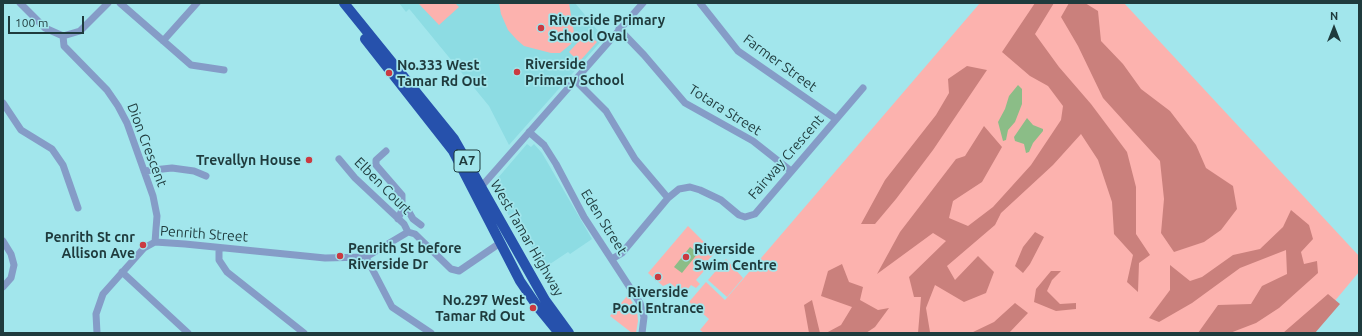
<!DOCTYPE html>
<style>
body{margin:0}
#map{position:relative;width:1362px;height:336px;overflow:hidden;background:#a2e6ec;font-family:Ubuntu,sans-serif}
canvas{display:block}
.frame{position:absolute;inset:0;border:4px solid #1f3b3d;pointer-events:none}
.north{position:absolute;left:1314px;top:8px;width:40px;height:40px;-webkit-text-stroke:3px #a2e6ec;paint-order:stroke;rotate:0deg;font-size:11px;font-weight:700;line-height:16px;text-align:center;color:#1f3b3d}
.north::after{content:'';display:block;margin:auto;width:14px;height:18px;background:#1f3b3d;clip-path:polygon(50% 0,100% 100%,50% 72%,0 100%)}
.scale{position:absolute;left:8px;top:16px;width:76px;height:18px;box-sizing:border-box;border:2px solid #1f3b3d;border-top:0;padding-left:5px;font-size:12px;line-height:14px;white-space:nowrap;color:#1f3b3d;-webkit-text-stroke:3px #a2e6ec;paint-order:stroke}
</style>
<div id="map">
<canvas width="1362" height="336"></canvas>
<div class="frame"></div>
<div class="north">N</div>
<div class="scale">100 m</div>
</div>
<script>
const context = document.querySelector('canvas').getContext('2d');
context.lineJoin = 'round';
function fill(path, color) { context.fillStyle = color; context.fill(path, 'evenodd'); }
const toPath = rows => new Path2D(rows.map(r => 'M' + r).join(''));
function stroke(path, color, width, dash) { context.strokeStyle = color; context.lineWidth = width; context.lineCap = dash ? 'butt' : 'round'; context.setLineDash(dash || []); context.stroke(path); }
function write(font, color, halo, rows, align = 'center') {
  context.font = font + ' Ubuntu,sans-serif'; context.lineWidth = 3.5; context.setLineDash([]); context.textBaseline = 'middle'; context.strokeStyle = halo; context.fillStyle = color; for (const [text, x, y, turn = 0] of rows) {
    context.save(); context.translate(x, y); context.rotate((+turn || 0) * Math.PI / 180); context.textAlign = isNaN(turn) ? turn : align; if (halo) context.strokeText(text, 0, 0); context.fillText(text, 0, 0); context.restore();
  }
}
fill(toPath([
 [399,3,575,3,604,38,509,145,489,106,411,11,409,9,406,12],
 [527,144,531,147,534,144,542,153,592,239,570,254,568,252,544,268,515,220,512,221,491,186]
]), '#8ddce3');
fill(toPath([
 [420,3,455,3,459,7,439,25,419,4],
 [499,3,569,3,574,33,571,44,560,53,551,53,524,46,517,40,508,30,501,14],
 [980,3,1124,3,1359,256,1359,272,1308,333,704,333,700,330,709,319,689,302,706,282,725,300],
 [586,33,597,42,579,62,569,52],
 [688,226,715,253,708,260,711,263,696,280,700,284,696,288,691,285,684,294,670,283,663,286,648,273],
 [726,259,743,278,727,297,708,280],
 [628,295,637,310,638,321,636,333,632,333,610,316]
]), '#fcb2ae');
fill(toPath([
 [1035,3,1054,3,1035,34,1059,67,1091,104,1127,152,1136,187,1136,234,1150,255,1139,263,1138,292,1127,282,1133,255,1114,234,1112,202,1098,160,1081,134,1053,165,1001,213,995,225,947,266,955,280,978,256,994,272,986,293,964,302,935,285,926,308,930,332,918,333,921,297,914,297,909,277,946,241,933,233,877,274,900,232,956,159,965,156,984,126,1002,147,982,182,953,201,949,218,968,226,993,207,1031,165,1061,120,1063,106,1048,86,1030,76,1002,52],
 [1069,3,1085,3,1098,11,1101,41,1123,64,1141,89,1170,111,1196,145,1206,168,1233,186,1237,209,1221,230,1204,242,1174,252,1161,233,1164,199,1160,161,1103,98,1078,46,1061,17],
 [967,66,987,70,933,150,896,199,875,224,861,224,885,180,936,115,949,93,948,79],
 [1291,210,1309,225,1313,239,1301,252,1304,264,1317,261,1318,273,1279,308,1256,323,1230,333,1198,333,1218,305,1251,304,1262,286,1287,274,1286,250,1240,268,1192,303,1159,322,1149,318,1170,290,1170,265,1190,281,1202,277,1233,255,1260,249,1283,227],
 [1035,232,1044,237,1030,264,1023,273,1015,266,1023,247],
 [842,264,849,282,863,287,860,300,878,310,889,308,875,327,866,333,826,333,841,325,852,307,821,296,828,271],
 [1051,271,1061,271,1052,280,1047,291,1060,304,1076,303,1076,309,1056,311,1034,302,1036,289],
 [1328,294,1340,304,1315,333,1283,333],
 [812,300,820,333,809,333,804,305],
 [1015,303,1028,313,1009,333,971,333,994,322]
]), '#ca807c');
fill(toPath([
 [1018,85,1022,89,1022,104,1015,122,1008,130,1006,140,1003,141,998,122,1005,109,1009,96],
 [1027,118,1033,125,1043,129,1043,131,1033,143,1029,152,1026,153,1024,144,1015,141,1014,137],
 [690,247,698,253,682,273,674,267]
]), '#8bbd87');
stroke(toPath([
 [20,3,45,28,63,36,64,46,107,90,118,106,127,123,153,196,157,216,155,242],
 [120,3,191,65,224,70],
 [700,3,738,51,836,119],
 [619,29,644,55,685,103,753,141,791,171],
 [63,36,80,31,108,3],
 [163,41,197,3],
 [575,80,606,111,635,159,668,198],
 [3,103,21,130,52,149,63,165,78,208],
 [529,132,544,145,556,164,584,217,640,303,644,317,642,333],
 [386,151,376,160,376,165,402,195,402,210,398,219],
 [339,159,355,178,404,224,408,232],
 [144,171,172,168,194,171,206,176],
 [481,187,643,3],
 [402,210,409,212,413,219,421,225],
 [3,241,11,254,14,265,11,278,3,287],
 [219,248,219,260,227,272,304,333],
 [612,259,622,253,668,198,679,189,690,187,700,190,721,200,739,215,745,217,755,214,863,88],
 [122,272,188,333],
 [97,333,96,314,103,294,144,248,155,242,185,244,325,258,366,257],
 [431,333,392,307,366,257,408,232,415,234,451,269,459,271,500,243]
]), '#859cc7', 7);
stroke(toPath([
 [344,3,454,139,545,300,569,333],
 [365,39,453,151,520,281,537,306,559,333]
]), '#2651ac', 10);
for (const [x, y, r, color] of [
 [541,28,4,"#ca3a41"],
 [517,72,4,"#ca3a41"],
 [389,73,4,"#ca3a41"],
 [309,160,4,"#ca3a41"],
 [143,245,4,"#ca3a41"],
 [340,256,4,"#ca3a41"],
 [686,257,4,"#ca3a41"],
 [658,277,4,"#ca3a41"],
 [533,308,4,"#ca3a41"]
]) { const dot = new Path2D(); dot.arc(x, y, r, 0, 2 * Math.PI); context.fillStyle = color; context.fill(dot); stroke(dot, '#a2e6ec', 1.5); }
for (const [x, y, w] of [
 [467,161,26]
]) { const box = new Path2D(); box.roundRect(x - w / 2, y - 11, w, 22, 3); context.fillStyle = '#a2e6ec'; context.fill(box); stroke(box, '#1f3b3d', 1); }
write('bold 13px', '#1f3b3d', null, [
 ["A7",467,161]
]);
write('bold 14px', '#1f3b3d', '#a2e6ec', [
 ["Riverside Primary",549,20],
 ["School Oval",549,36],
 ["Riverside",525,64],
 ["Primary School",525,80],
 ["No.333 West",397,65],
 ["Tamar Rd Out",397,81],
 ["Trevallyn House",301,160,"right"],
 ["Penrith St cnr",135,237,"right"],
 ["Allison Ave",135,253,"right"],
 ["Penrith St before",348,248],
 ["Riverside Dr",348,264],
 ["Riverside",694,249],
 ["Swim Centre",694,265],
 ["Riverside",658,292,"center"],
 ["Pool Entrance",658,308,"center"],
 ["No.297 West",525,300,"right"],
 ["Tamar Rd Out",525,316,"right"]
], 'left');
write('14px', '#1f3b3d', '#a2e6ec', [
 ["Farmer Street",780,63,36],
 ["Totara Street",725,110,32],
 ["Dion Crescent",147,145,69],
 ["Fairway Crescent",786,157,-49],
 ["Elben Court",383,186,45],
 ["Eden Street",604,222,58],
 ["Penrith Street",204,234,4],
 ["West Tamar Highway",527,238,60]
]);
</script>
